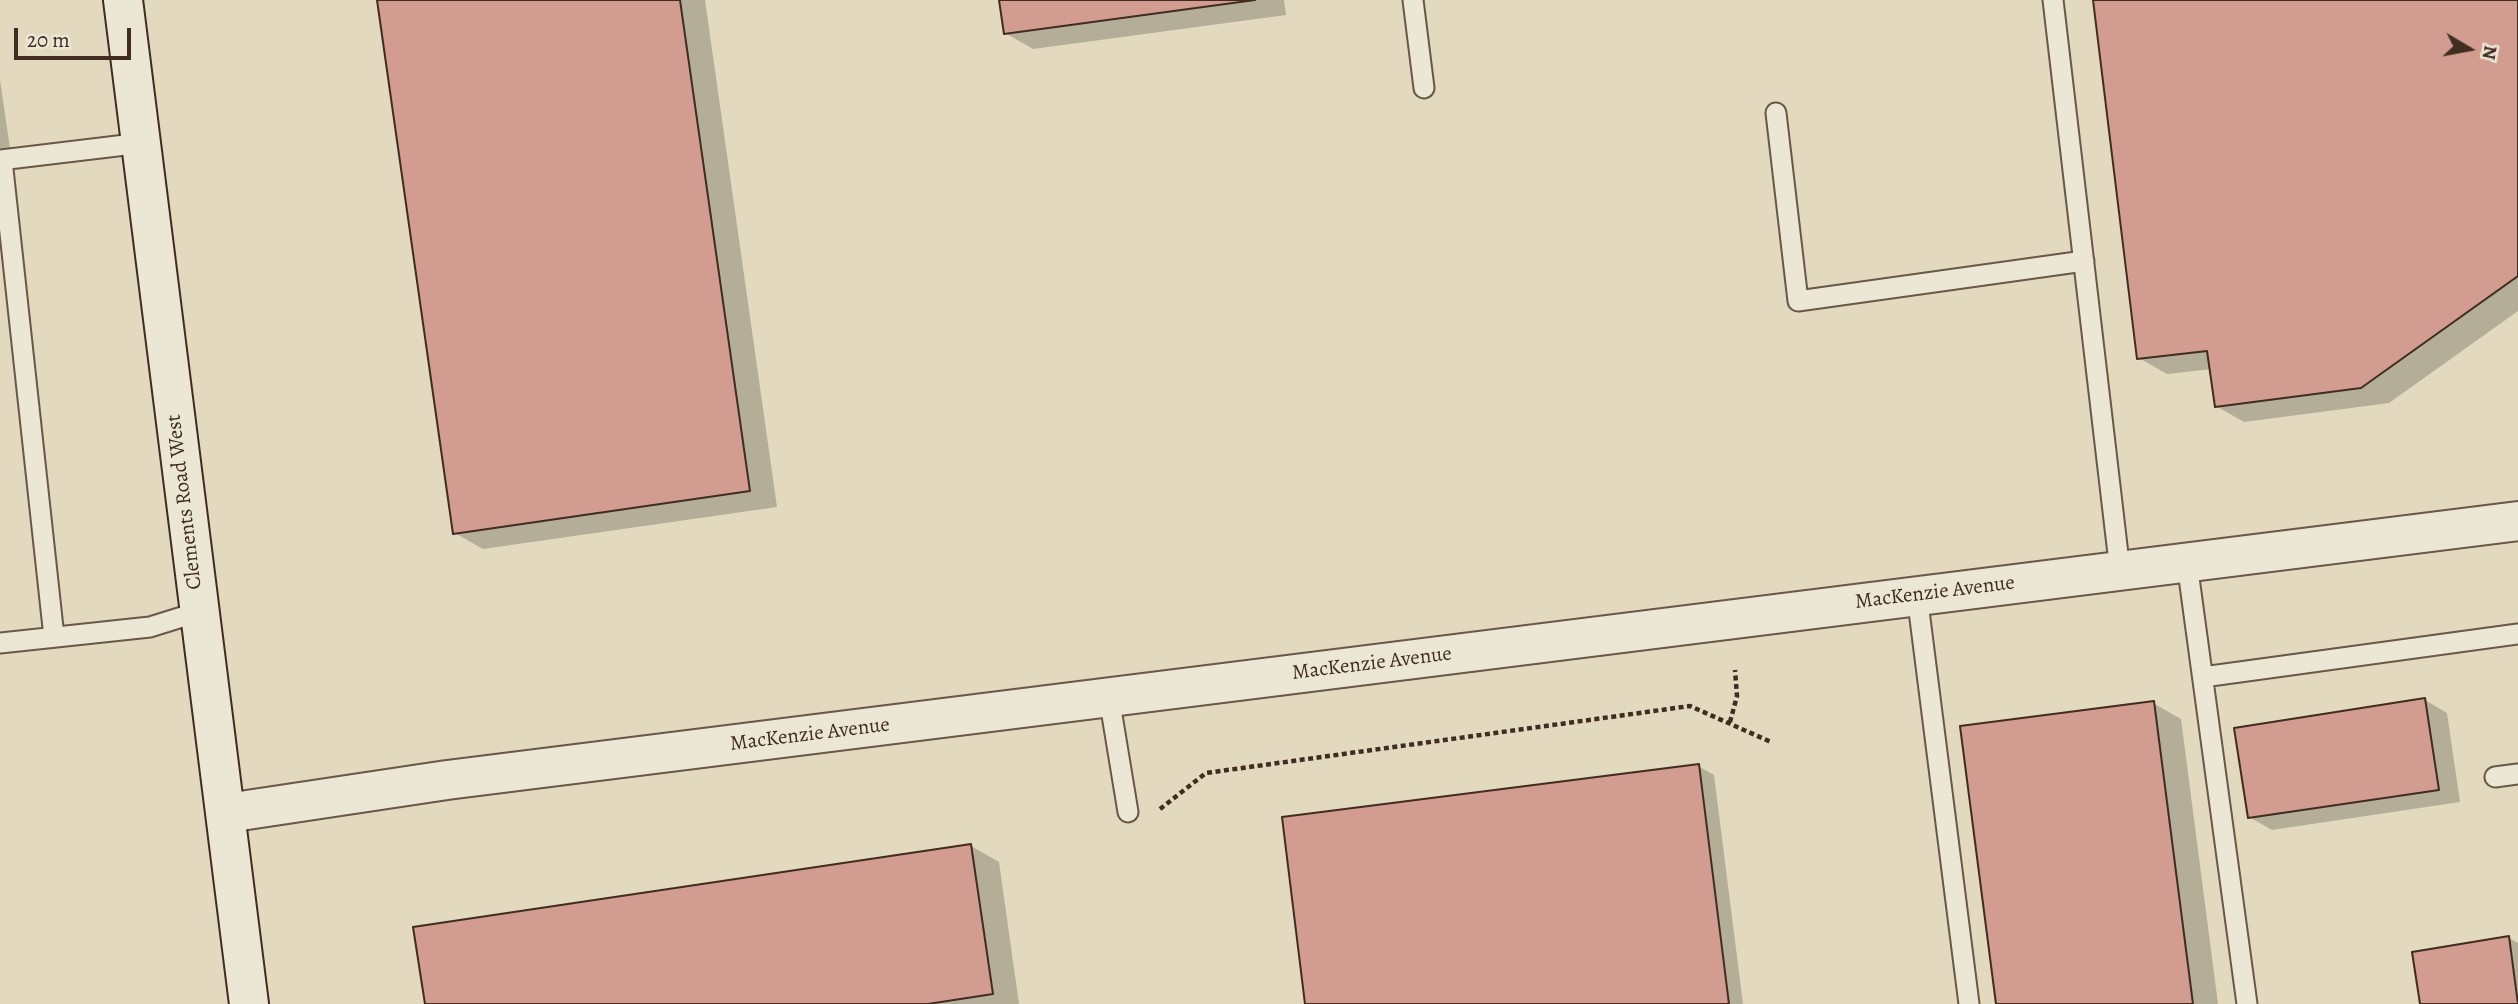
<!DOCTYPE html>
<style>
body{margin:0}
#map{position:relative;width:2518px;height:1004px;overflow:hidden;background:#e2d9be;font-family:Alegreya,serif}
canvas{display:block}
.north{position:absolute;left:2434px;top:14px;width:70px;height:70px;-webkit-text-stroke:5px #ece6d5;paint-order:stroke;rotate:100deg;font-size:19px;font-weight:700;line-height:28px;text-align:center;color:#412c21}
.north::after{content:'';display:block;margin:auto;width:24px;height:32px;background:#412c21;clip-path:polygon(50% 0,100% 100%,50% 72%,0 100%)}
.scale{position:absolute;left:14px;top:28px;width:117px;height:32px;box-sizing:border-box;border:4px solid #412c21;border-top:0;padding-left:9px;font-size:21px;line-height:24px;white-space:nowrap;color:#412c21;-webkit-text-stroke:5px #ece6d5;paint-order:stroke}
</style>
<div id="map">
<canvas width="2518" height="1004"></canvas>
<div class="north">N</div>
<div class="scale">20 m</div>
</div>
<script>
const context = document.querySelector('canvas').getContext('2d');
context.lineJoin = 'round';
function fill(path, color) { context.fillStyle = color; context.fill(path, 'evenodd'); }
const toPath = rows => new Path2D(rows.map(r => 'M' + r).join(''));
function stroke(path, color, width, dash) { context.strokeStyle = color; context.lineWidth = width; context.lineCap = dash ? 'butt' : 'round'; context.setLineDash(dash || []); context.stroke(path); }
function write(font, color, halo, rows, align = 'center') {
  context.font = font + ' Alegreya,serif'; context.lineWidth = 5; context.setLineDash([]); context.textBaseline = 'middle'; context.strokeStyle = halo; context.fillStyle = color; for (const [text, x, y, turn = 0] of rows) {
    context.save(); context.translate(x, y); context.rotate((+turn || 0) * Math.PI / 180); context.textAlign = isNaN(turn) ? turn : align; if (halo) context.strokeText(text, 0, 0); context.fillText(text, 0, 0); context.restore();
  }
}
fill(toPath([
 [379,0,705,0,777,507,483,549,455,533],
 [1001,0,1284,0,1286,15,1033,49,1005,33],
 [2095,0,2518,0,2518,311,2389,403,2244,422,2216,406,2212,369,2167,374,2139,358],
 [0,80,12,162,0,164],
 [2425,700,2447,713,2460,802,2272,830,2249,817],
 [2153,703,2181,719,2218,1004,1998,1004],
 [1698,766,1714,775,1743,1004,1307,1004],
 [971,846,999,862,1019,1004,426,1004],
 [2509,938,2518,943,2518,1004,2422,1004]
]), '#0003');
const building = toPath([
 [377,0,680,0,750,491,453,534,377,0],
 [999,0,1255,0,1004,34,999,0],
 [2093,0,2518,0,2518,276,2361,388,2215,407,2207,351,2137,359,2093,0],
 [2425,698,2439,790,2248,818,2234,728,2425,698],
 [2154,701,2193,1004,1996,1004,1960,726,2154,701],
 [1699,764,1729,1004,1305,1004,1282,817,1699,764],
 [971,844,993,994,928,1004,425,1004,413,927,971,844],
 [2509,936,2518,1004,2420,1004,2412,952,2509,936]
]);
fill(building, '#d29d90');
stroke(building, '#412c21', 2);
const lane = toPath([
 [1413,0,1424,88],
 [2053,0,2120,571],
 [1776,113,1798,301,2084,261],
 [0,160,142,143],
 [2,160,54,637],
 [2187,563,2247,1004],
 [1917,595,1969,1004],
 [0,643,150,627,198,612],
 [2203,677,2518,634],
 [1109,697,1128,812],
 [2495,777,2518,774]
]);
const street = toPath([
 [227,813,447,780,2518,521]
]);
const secondary = toPath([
 [123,0,249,1004]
]);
stroke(lane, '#695748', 23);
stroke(street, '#695748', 42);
stroke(secondary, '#412c21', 42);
stroke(toPath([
 [1730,722,1737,696,1735,670],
 [1160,809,1206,773,1690,706,1771,742]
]), '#412c21', 4.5, [5, 3.5]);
stroke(lane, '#ece6d5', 19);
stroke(street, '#ece6d5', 38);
stroke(secondary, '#ece6d5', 38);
write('21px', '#412c21', '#ece6d5', [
 ["Clements Road West",185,502,-97],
 ["MacKenzie Avenue",1935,593,-7],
 ["MacKenzie Avenue",1372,664,-7],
 ["MacKenzie Avenue",810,735,-7]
]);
</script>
